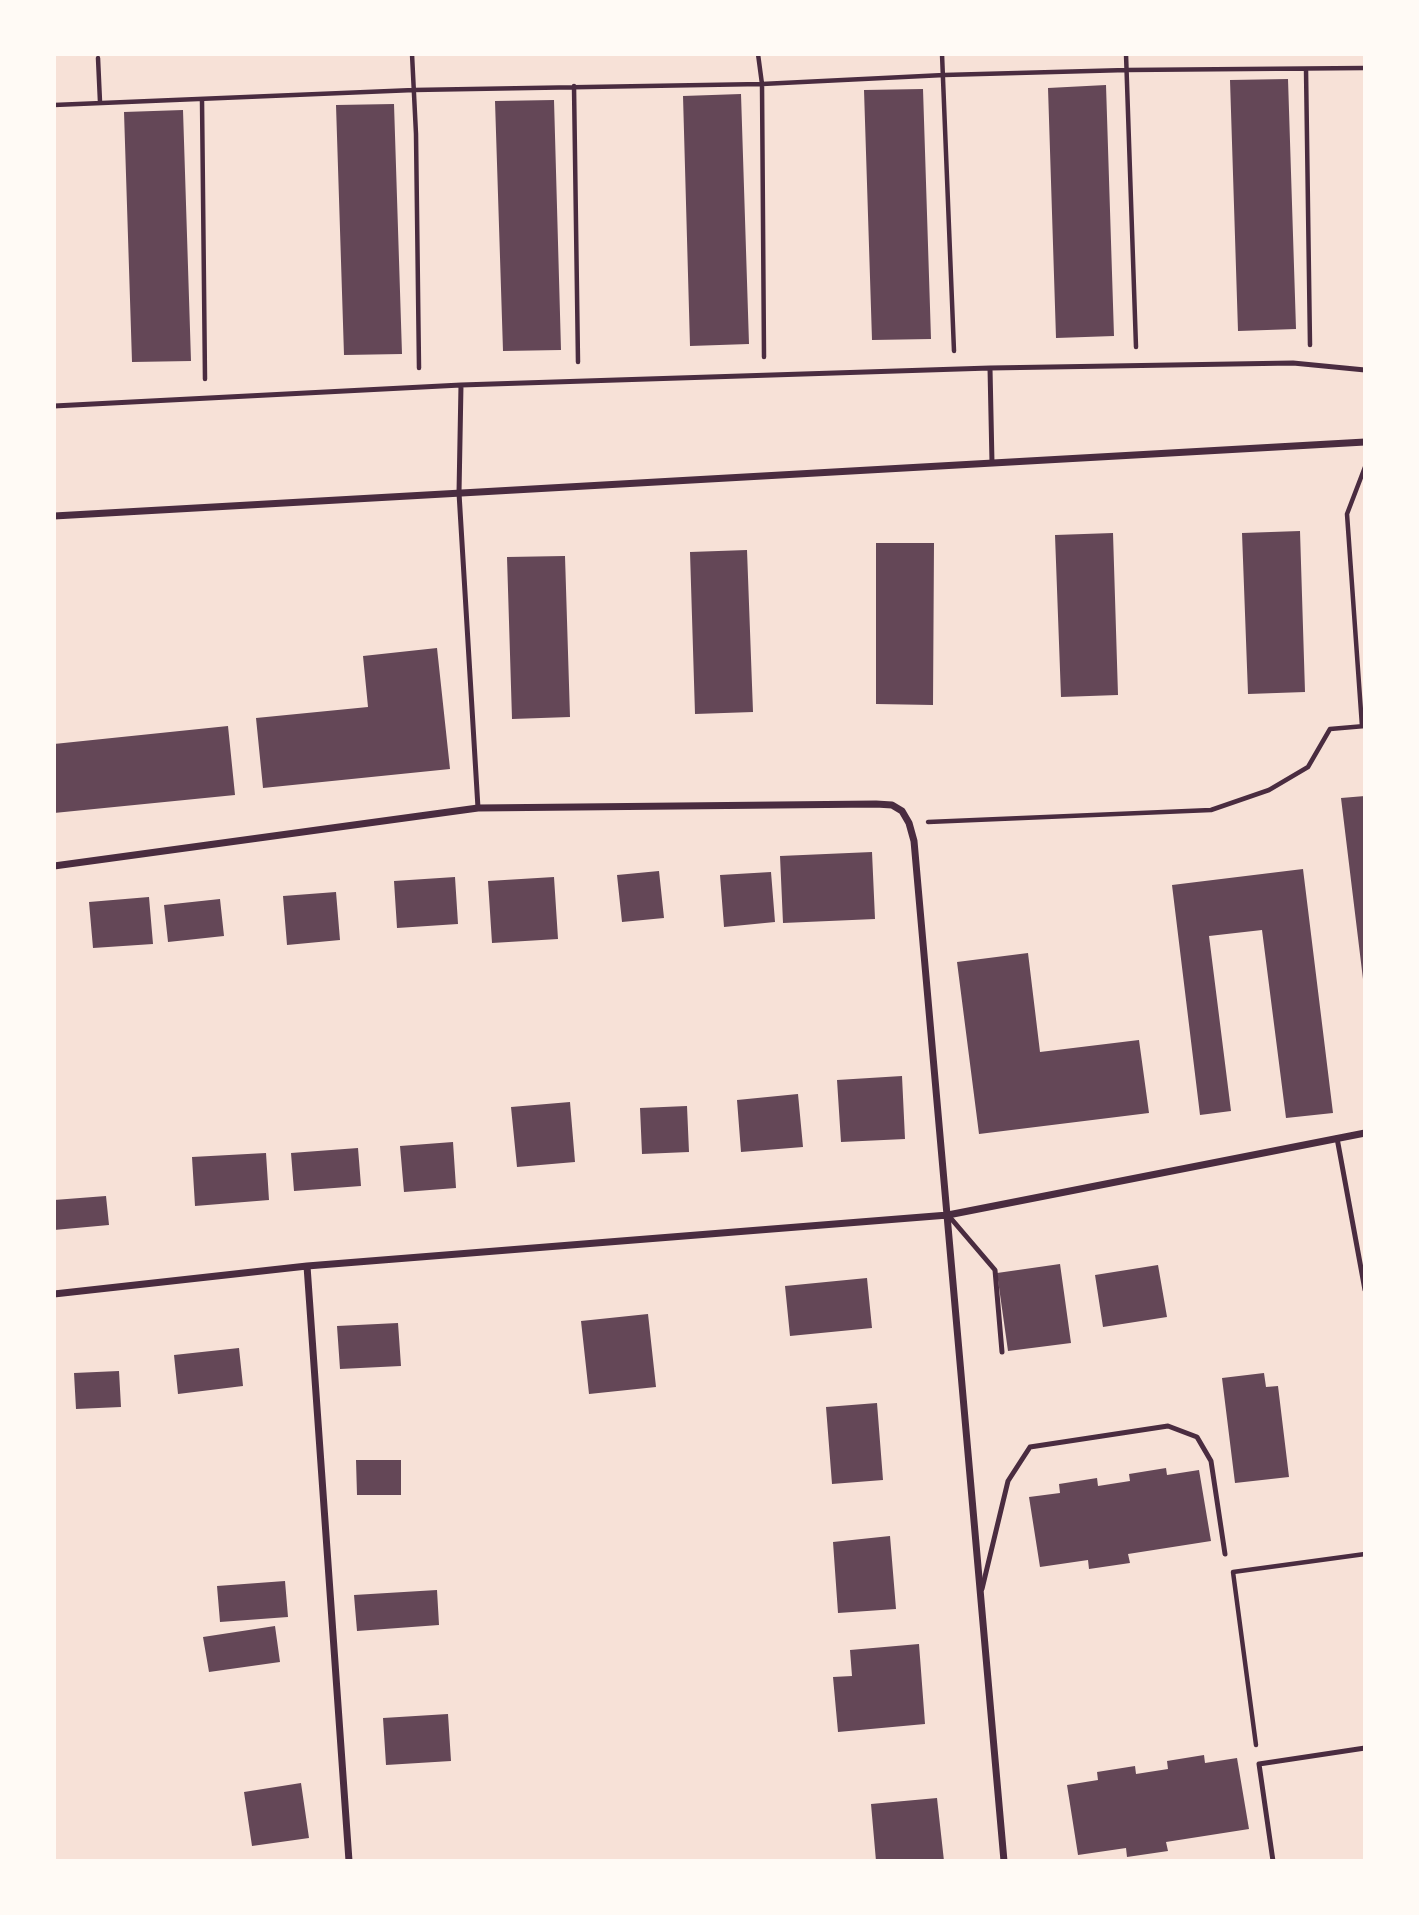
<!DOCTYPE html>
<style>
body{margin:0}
#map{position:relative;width:1419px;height:1915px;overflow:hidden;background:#f7e1d7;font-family:Spectral,serif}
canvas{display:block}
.frame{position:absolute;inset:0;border:56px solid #fffaf5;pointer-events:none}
</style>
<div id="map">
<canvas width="1419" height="1915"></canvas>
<div class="frame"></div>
</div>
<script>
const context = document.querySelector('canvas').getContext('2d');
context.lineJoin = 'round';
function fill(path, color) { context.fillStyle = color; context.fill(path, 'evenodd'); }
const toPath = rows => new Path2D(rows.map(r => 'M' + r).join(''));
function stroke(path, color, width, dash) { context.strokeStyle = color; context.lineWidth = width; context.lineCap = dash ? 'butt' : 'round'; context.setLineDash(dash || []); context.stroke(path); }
fill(toPath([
 [1288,79,1296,329,1238,331,1230,80],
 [1106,85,1114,336,1056,338,1048,88],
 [923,89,931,339,872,340,864,90],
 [741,94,749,344,690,346,683,96],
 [554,100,561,350,503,351,495,101],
 [394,104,402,354,344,355,336,105],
 [183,110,191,361,132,362,124,112],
 [1300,531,1305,692,1248,694,1242,533],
 [1113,533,1118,695,1061,697,1055,535],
 [876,543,934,543,933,705,876,704],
 [747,550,753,712,695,714,690,552],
 [565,556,570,717,512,719,507,557],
 [437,648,450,769,263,788,256,718,368,707,363,656],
 [228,726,235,795,54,813,54,744],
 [1365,796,1365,979,1363,979,1341,798],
 [872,852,875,919,783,923,780,856],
 [1303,869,1333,1113,1286,1118,1262,930,1209,936,1231,1111,1200,1115,1172,885],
 [659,871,664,918,622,922,617,875],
 [771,872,775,922,724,927,720,875],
 [455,877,458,924,397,928,394,881],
 [554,877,558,939,492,943,488,881],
 [336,892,340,940,287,945,283,896],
 [149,897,153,944,93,948,89,902],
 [220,899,224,936,168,942,164,905],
 [1028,953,1040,1052,1139,1040,1149,1113,979,1134,957,962],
 [902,1076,905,1139,841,1142,837,1080],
 [798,1094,803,1147,741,1152,737,1100],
 [570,1102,575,1162,517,1167,511,1107],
 [687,1106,689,1152,642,1154,640,1108],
 [453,1142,456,1188,404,1192,400,1146],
 [358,1148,361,1186,294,1191,291,1153],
 [266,1153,269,1200,195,1206,192,1157],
 [106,1196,109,1225,54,1230,54,1200],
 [1060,1264,1071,1343,1008,1351,997,1273],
 [1158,1265,1167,1317,1103,1327,1095,1275],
 [867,1278,872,1328,790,1336,785,1286],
 [648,1314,656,1387,589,1394,581,1321],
 [398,1323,401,1366,340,1369,337,1326],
 [239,1348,243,1386,178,1394,174,1355],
 [119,1371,121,1407,76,1409,74,1373],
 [1264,1373,1266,1387,1278,1386,1289,1477,1235,1483,1222,1378],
 [877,1403,883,1480,832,1484,826,1407],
 [356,1460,401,1460,401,1495,357,1495],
 [1166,1468,1167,1475,1199,1470,1211,1541,1128,1554,1130,1563,1089,1569,1088,1560,1040,1567,1029,1497,1060,1493,1059,1484,1097,1478,1098,1486,1130,1481,1129,1474],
 [890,1536,896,1609,838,1613,833,1542],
 [285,1581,288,1617,220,1622,217,1586],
 [437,1590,439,1625,357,1631,354,1595],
 [275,1626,280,1662,209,1672,203,1637],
 [919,1644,925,1724,838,1732,833,1677,852,1676,850,1650],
 [448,1714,451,1761,386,1765,383,1718],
 [1204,1755,1205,1763,1237,1758,1249,1829,1166,1842,1168,1851,1127,1857,1126,1848,1078,1855,1067,1785,1098,1780,1097,1772,1135,1766,1136,1774,1168,1769,1167,1761],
 [301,1783,309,1838,252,1846,244,1792],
 [937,1798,944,1861,876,1861,871,1804]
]), '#644757');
stroke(toPath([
 [412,54,416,134,419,368],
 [758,54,762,84,764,357],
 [942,54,954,351],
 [1126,54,1136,347],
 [98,58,100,102],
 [1306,69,1310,345],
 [574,86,578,362],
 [202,100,205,379],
 [54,105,414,90,762,84,944,75,1127,70,1365,68],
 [1362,726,1347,514,1365,467],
 [928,822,1211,810,1269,790,1308,767,1330,729,1365,726],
 [1256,1745,1233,1572,1365,1554]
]), '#4a2c40', 4.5);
stroke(toPath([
 [990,368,992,463],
 [461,385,459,493,478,808],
 [54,406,461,385,990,368,1293,363,1365,370],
 [1337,1138,1365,1290],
 [948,1215,995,1270,1002,1352],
 [982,1589,1008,1481,1030,1447,1168,1426,1197,1437,1211,1461,1225,1554],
 [1273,1861,1259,1764,1365,1748]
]), '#4a2c40', 5);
stroke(toPath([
 [54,516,1365,442],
 [54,866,478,808,876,804,892,805,902,811,909,823,914,841,1004,1861],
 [307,1266,349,1861],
 [54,1294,307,1266,948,1215,1365,1133]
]), '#4a2c40', 7);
</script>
